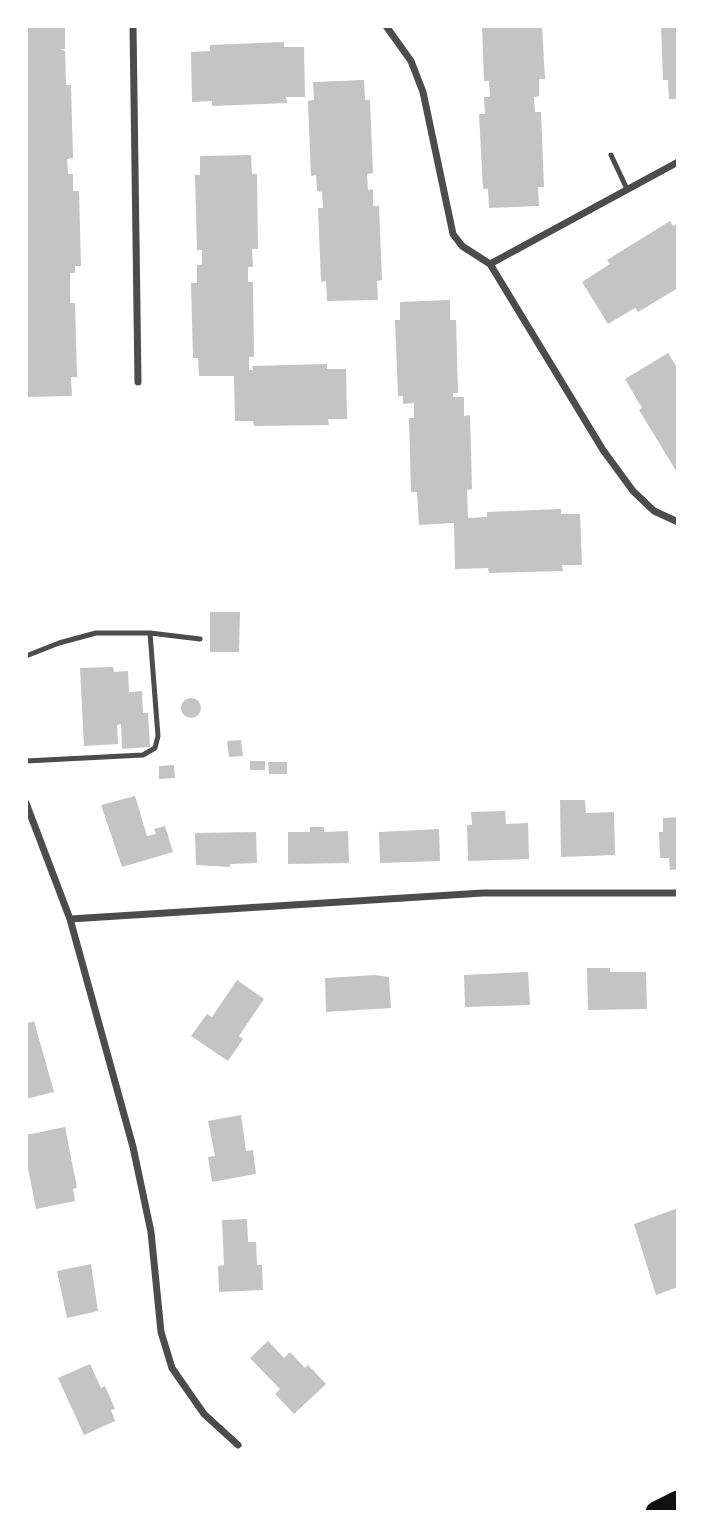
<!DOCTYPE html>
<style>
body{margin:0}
#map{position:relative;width:704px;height:1538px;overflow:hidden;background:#fff;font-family:"Nunito Sans",sans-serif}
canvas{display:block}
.frame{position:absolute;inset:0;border:28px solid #fff;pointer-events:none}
</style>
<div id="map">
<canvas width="704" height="1538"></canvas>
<div class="frame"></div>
</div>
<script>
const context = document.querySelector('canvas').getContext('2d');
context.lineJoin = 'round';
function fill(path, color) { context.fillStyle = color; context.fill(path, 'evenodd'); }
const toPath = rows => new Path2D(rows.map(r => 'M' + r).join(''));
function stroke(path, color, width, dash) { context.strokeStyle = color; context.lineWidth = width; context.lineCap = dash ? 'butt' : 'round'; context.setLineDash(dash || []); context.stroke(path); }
fill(toPath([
 [26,26,65,26,65,49,60,49,65,51,66,85,71,85,73,158,67,159,68,174,73,174,73,191,79,191,81,266,75,266,75,273,70,273,70,303,75,303,77,377,71,377,72,396,26,397],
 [482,26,542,26,545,79,539,79,539,96,534,97,535,112,541,112,544,187,538,187,539,206,489,208,488,189,483,189,479,114,485,114,484,97,490,97,489,81,484,81],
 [661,26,678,26,678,99,669,99,668,80,663,80],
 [284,42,284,47,304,47,305,97,286,97,287,103,212,106,212,101,192,102,191,52,210,51,210,45],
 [364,80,365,100,370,100,373,173,367,174,368,190,373,189,373,206,379,206,382,280,377,281,378,300,327,301,326,281,321,282,318,208,323,208,322,192,317,191,316,175,311,176,308,101,314,100,313,82],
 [251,155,252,174,257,174,258,249,252,249,253,267,248,267,248,282,253,282,254,357,249,357,249,370,253,370,252,366,327,364,327,369,346,369,347,419,328,419,329,425,254,426,253,421,235,421,234,376,199,376,198,358,193,358,191,283,197,283,197,265,202,265,202,250,197,250,195,175,200,175,200,156],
 [670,221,673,226,678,223,678,288,638,312,635,308,608,324,582,282,610,264,607,260],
 [450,300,450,320,456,320,458,393,453,393,453,397,464,397,464,416,470,415,472,489,467,490,468,518,487,517,487,512,561,509,561,514,580,514,582,565,562,565,563,571,489,573,488,568,455,569,454,523,419,525,417,492,411,492,409,418,414,418,414,403,403,404,403,396,398,396,395,320,400,320,400,302],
 [668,353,678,369,678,474,639,410,642,408,625,379],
 [210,612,240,612,239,652,210,652],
 [113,667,114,672,128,671,129,692,142,691,143,713,148,713,150,747,122,749,121,724,117,725,118,744,84,746,80,668],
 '181 708a10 10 0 1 1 20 0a10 10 0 1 1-20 0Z',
 [241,740,243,756,229,757,227,741],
 [250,761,265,761,265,770,250,770],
 [268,762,287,762,287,774,269,774],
 [174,765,175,778,159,779,159,766],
 [135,796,147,836,156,834,154,829,165,826,173,852,122,867,101,805],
 [560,800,585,800,586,813,614,812,615,855,561,857],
 [505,811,506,824,528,823,529,859,468,861,467,825,472,825,471,812],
 [678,817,678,869,670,870,669,858,660,858,659,832,663,832,663,818],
 [310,827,324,827,324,832,348,831,349,863,288,864,288,832,310,832],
 [439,829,440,861,380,863,379,832],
 [256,832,257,863,230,864,230,867,196,865,195,833],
 [587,968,610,968,610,972,646,972,647,1009,588,1010],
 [528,972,530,1005,465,1007,464,975],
 [375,975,389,977,391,1008,326,1012,325,978],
 [237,980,264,999,239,1036,243,1039,228,1061,191,1036,207,1014,212,1017],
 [34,1021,54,1092,26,1099,26,1024],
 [241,1115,246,1151,253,1150,256,1174,212,1182,208,1157,215,1156,208,1121],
 [65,1127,77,1188,73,1189,75,1201,36,1209,26,1158,26,1135],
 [678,1208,678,1287,656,1295,634,1224],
 [247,1219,248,1242,256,1242,257,1265,262,1265,263,1290,219,1292,218,1266,224,1265,222,1220],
 [91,1264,98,1311,67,1318,57,1271],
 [268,1341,284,1358,290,1352,305,1368,308,1365,326,1384,294,1414,275,1394,280,1389,250,1358],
 [90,1364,101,1388,105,1386,115,1409,111,1410,115,1421,84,1435,58,1378]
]), '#c4c4c4');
stroke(toPath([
 [611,155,627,189],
 [26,656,59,643,96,633,150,633,200,639],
 [26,761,143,755,155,748,158,736,150,633]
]), '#4c4c4c', 5);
stroke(toPath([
 [133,26,138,382],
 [386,26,411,61,423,92,453,234,462,246,490,264,603,450,633,491,654,511,678,522],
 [490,264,678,162],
 [26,803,70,919,133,1147,151,1232,161,1332,172,1368,204,1414,238,1445],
 [70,919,483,893,678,893]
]), '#4c4c4c', 7);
stroke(toPath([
 [656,1512,678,1501]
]), '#111', 21);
</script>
